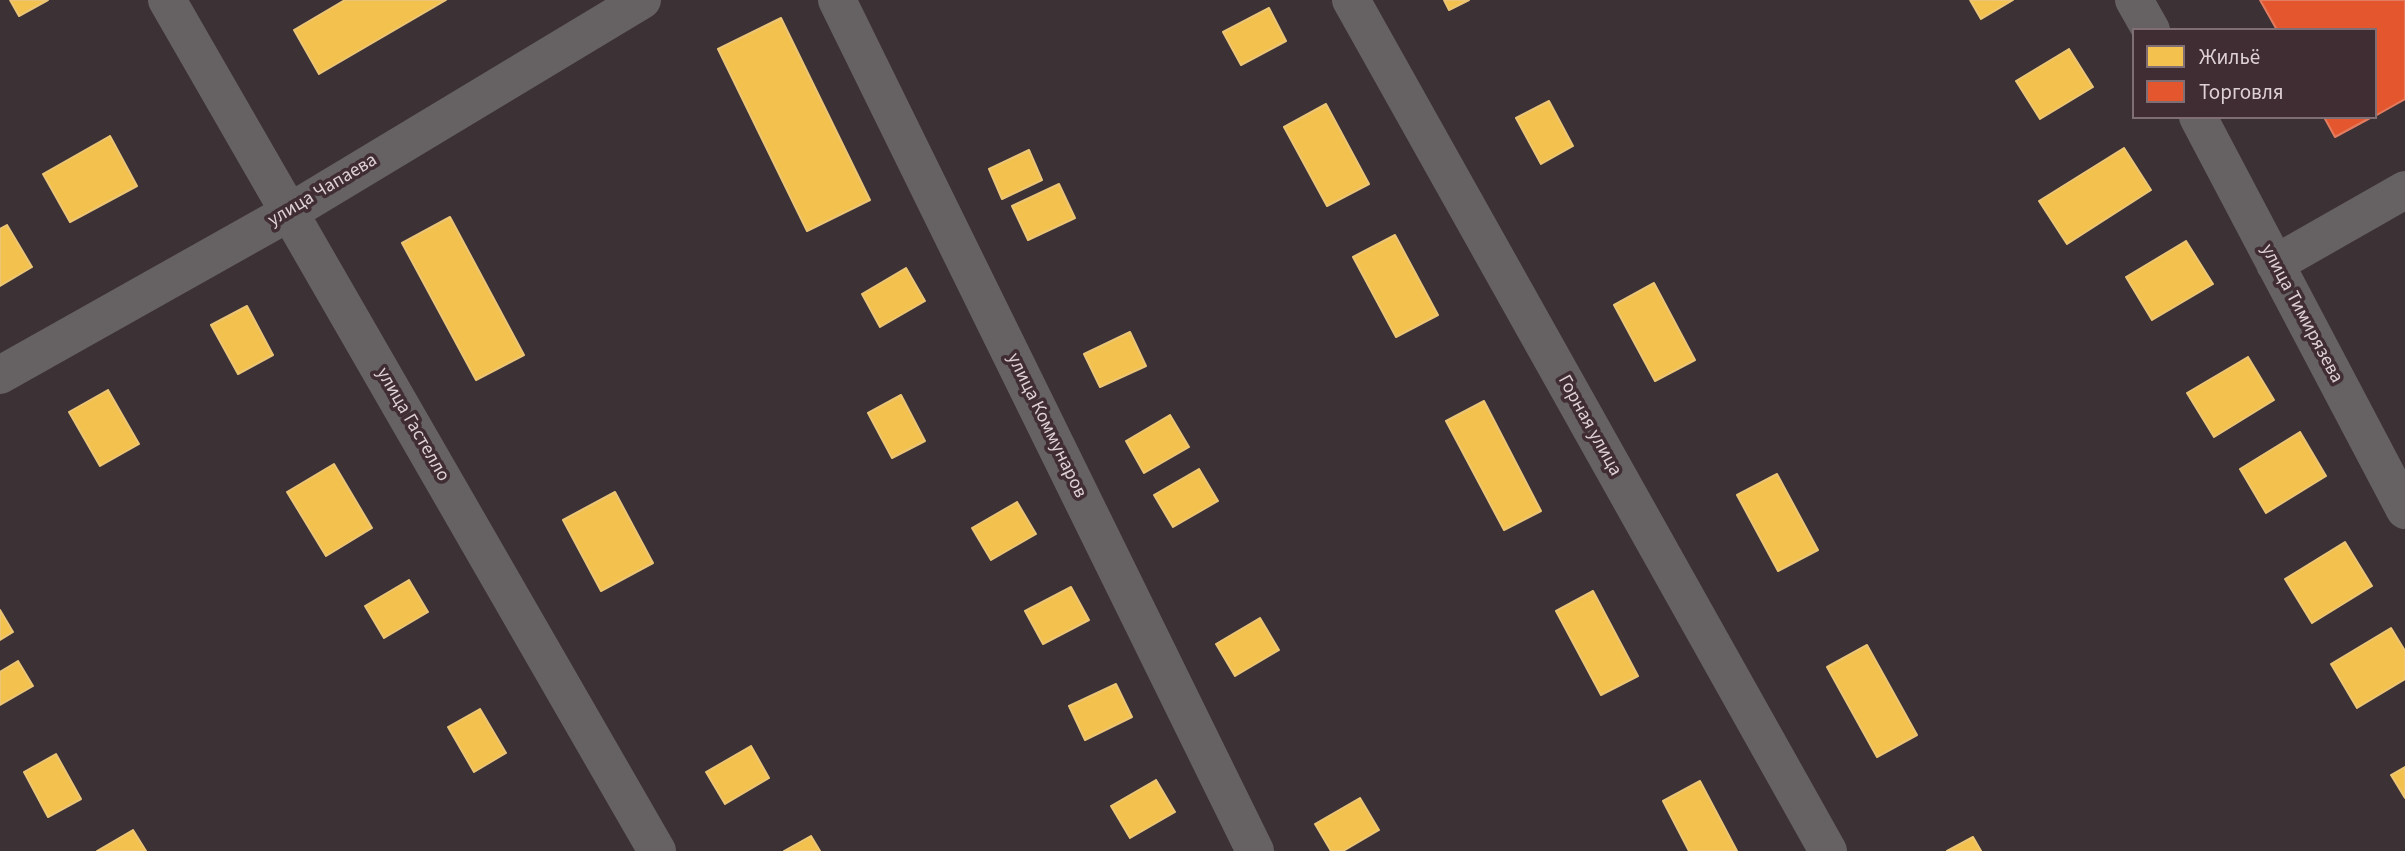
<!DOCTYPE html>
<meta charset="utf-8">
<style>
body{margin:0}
#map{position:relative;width:2405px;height:851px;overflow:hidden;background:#3c3134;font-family:"Source Sans 3",sans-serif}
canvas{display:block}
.legend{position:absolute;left:2132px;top:28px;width:245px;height:91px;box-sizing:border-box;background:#402d33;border:2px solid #7f6f74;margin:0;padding:9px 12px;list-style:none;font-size:21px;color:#ded1d5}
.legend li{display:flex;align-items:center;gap:14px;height:35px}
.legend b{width:35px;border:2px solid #7f6f74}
</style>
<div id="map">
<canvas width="2405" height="851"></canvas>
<ul class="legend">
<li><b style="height:19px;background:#f2c14e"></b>Жильё</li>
<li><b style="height:19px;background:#e4572e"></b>Торговля</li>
</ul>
</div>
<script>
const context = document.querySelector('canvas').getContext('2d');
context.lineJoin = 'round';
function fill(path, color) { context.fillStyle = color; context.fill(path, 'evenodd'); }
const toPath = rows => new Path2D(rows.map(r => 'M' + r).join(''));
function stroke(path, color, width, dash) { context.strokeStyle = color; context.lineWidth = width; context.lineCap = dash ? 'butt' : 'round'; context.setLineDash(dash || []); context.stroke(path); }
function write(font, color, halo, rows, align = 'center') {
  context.font = font + ' "Source Sans 3",sans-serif'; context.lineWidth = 7; context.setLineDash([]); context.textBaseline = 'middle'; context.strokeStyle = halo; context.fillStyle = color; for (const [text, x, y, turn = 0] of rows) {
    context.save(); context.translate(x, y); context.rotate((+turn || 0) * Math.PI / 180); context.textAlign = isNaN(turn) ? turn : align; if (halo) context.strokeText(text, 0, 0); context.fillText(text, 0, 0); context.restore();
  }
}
const homes = toPath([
 [10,0,48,0,19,16,10,0],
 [345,0,446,0,319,74,294,30,345,0],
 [1444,0,1469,0,1449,10,1444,0],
 [1970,0,2013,0,1981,19,1970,0],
 [1269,8,1286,41,1241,65,1223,32,1269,8],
 [781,18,870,200,807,231,718,49,781,18],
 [2069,49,2093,87,2040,119,2016,81,2069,49],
 [1549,101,1573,146,1541,164,1516,118,1549,101],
 [1326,104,1369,184,1327,206,1284,127,1326,104],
 [110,136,137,186,70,222,43,174,110,136],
 [2124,148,2151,190,2067,244,2039,201,2124,148],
 [1029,150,1042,180,1002,199,989,169,1029,150],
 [1059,184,1075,218,1028,240,1012,206,1059,184],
 [450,217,524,355,476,380,402,243,450,217],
 [7,225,32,267,0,286,0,229,7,225],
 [1395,235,1438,315,1396,337,1353,257,1395,235],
 [2186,241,2213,284,2152,320,2126,277,2186,241],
 [906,268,925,301,880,327,862,294,906,268],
 [1654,283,1695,360,1655,381,1614,305,1654,283],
 [247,306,273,355,238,374,211,325,247,306],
 [1130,332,1146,366,1100,387,1084,354,1130,332],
 [2248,357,2274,400,2214,437,2187,393,2248,357],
 [108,390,139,444,100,466,69,412,108,390],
 [901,395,925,441,892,458,868,413,901,395],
 [1484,401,1541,511,1504,530,1446,421,1484,401],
 [1170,415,1189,447,1144,473,1126,441,1170,415],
 [2300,432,2326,476,2266,513,2240,469,2300,432],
 [334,464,372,528,326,556,287,492,334,464],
 [1199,469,1218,501,1173,527,1154,495,1199,469],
 [1777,474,1818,550,1778,571,1737,495,1777,474],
 [615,492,653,563,601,591,563,520,615,492],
 [1017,502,1036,534,991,560,972,528,1017,502],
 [2345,542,2372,586,2312,623,2285,579,2345,542],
 [409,580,428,612,384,638,365,606,409,580],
 [1071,587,1089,620,1043,644,1025,611,1071,587],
 [1593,591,1638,676,1601,695,1556,611,1593,591],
 [0,610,13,632,0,640,0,610],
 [1260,618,1279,650,1235,676,1216,644,1260,618],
 [2391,628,2405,651,2405,679,2357,708,2331,664,2391,628],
 [1867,645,1917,735,1877,757,1827,667,1867,645],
 [18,661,33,686,0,705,0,672,18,661],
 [1116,684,1132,717,1085,740,1069,706,1116,684],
 [480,709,506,753,474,772,448,727,480,709],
 [751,746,769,778,725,804,706,772,751,746],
 [56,754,81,799,48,817,24,772,56,754],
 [2405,767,2405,798,2391,775,2405,767],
 [1156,780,1175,812,1130,838,1111,806,1156,780],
 [1700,781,1737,851,1689,851,1663,801,1700,781],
 [1360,798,1379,830,1343,851,1331,851,1315,824,1360,798],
 [133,830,146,851,97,851,133,830],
 [811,836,820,851,784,851,811,836],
 [1973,837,1981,851,1947,851,1973,837]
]);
fill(homes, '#f2c14e');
stroke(homes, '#ecc676', 2);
const shops = toPath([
 [2260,0,2405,0,2405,99,2375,116,2375,30,2277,30,2260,0],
 [2324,117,2372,117,2335,137,2324,117]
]);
fill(shops, '#e4572e');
stroke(shops, '#e27c60', 2);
stroke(toPath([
 [167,0,657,851],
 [837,0,1255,851],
 [1351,0,1828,851],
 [2134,0,2151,30],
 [2198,117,2405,510],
 [2275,264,2405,190],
 [0,375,290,212,642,0]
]), '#666163', 38);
write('19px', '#ded1d5', '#402d33', [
 ["улица Чапаева",323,191,-31],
 ["улица Тимирязева",2301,314,62],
 ["улица Гастелло",412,425,60],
 ["улица Коммунаров",1046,426,64],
 ["Горная улица",1589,426,61]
]);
</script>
